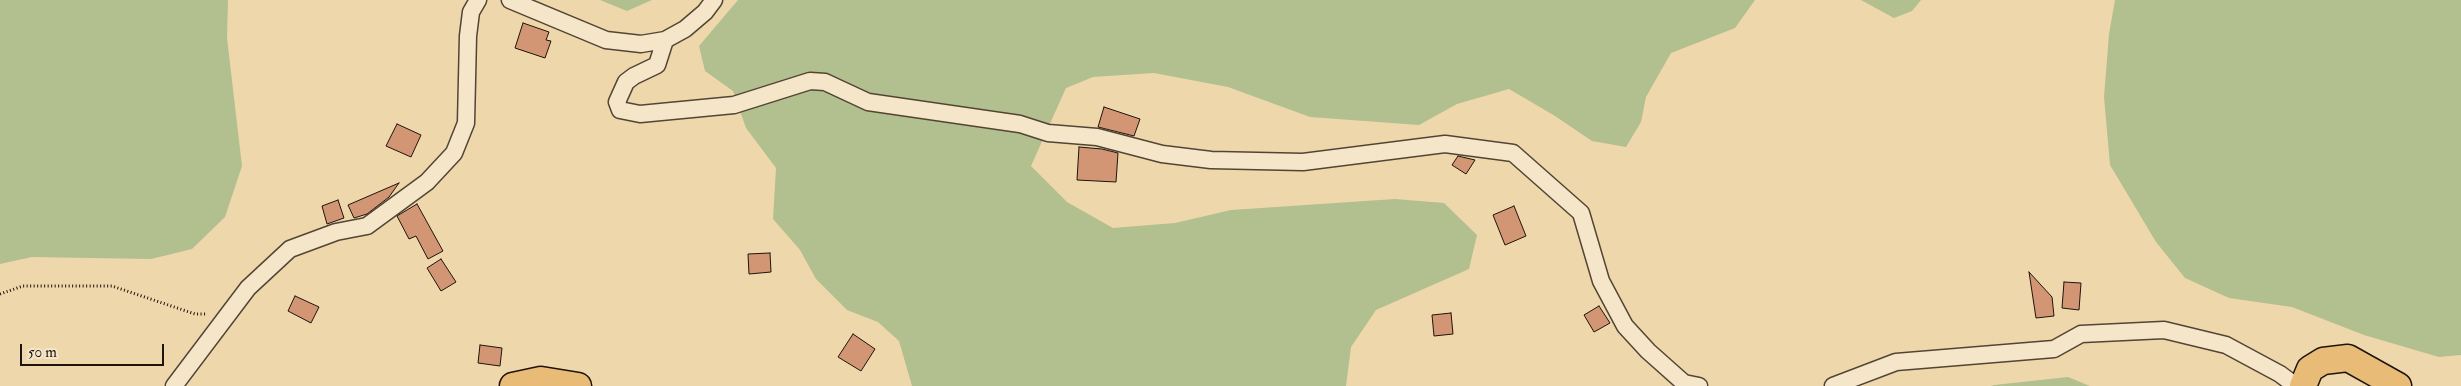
<!DOCTYPE html>
<style>
body{margin:0}
#map{position:relative;width:2461px;height:386px;overflow:hidden;background:#efd7ac;font-family:"IM FELL Double Pica",serif}
canvas{display:block}
.scale{position:absolute;left:20px;top:344px;width:144px;height:22px;box-sizing:border-box;border:2px solid #1e140c;border-top:0;padding-left:6px;font-size:15px;line-height:18px;white-space:nowrap;color:#1e140c;-webkit-text-stroke:4px #f5e5c9;paint-order:stroke}
</style>
<div id="map">
<canvas width="2461" height="386"></canvas>
<div class="scale">50 m</div>
</div>
<script>
const context = document.querySelector('canvas').getContext('2d');
context.lineJoin = 'round';
function fill(path, color) { context.fillStyle = color; context.fill(path, 'evenodd'); }
const toPath = rows => new Path2D(rows.map(r => 'M' + r).join(''));
function stroke(path, color, width, dash) { context.strokeStyle = color; context.lineWidth = width; context.lineCap = dash ? 'butt' : 'round'; context.setLineDash(dash || []); context.stroke(path); }
fill(toPath([
 [0,0,228,0,227,38,242,166,225,217,192,249,151,259,32,257,0,264],
 [600,0,652,0,627,11],
 [738,0,1755,0,1735,28,1671,53,1646,97,1641,122,1626,147,1592,141,1555,116,1509,89,1457,104,1419,125,1310,117,1228,87,1154,73,1093,77,1066,88,1031,166,1067,202,1113,228,1175,223,1231,210,1395,199,1444,203,1477,235,1469,269,1376,310,1351,347,1346,386,912,386,899,341,878,322,847,310,816,279,800,250,773,219,776,168,746,128,733,91,705,71,699,46],
 [1861,0,1921,0,1912,11,1894,18],
 [2115,0,2461,0,2461,355,2439,357,2364,335,2292,307,2229,298,2185,278,2156,242,2110,165,2104,97,2109,34],
 [2068,377,2090,386,1991,386,1994,385]
]), '#b2bf8f');
const building = toPath([
 [523,23,549,32,546,40,551,41,545,58,515,48,523,23],
 [1104,107,1140,119,1134,136,1098,127,1104,107],
 [397,124,421,135,411,157,386,146,397,124],
 [1079,147,1102,149,1118,153,1116,182,1077,180,1079,147],
 [1458,156,1475,160,1466,174,1452,165,1458,156],
 [399,183,389,197,367,214,354,218,348,205,399,183],
 [338,200,344,218,327,224,322,206,338,200],
 [417,204,443,251,428,259,416,236,409,239,397,216,417,204],
 [1514,206,1526,236,1505,245,1493,215,1514,206],
 [770,253,771,272,749,274,748,254,770,253],
 [441,259,456,282,441,291,427,268,441,259],
 [2029,272,2052,297,2054,316,2036,318,2029,272],
 [2064,282,2081,283,2079,310,2062,308,2064,282],
 [295,296,319,307,311,323,288,311,295,296],
 [1599,306,1610,323,1594,332,1584,315,1599,306],
 [1451,313,1453,334,1434,336,1432,315,1451,313],
 [853,334,875,349,861,371,838,357,853,334],
 [480,345,502,348,500,366,478,363,480,345]
]);
fill(building, '#d39675');
stroke(building, '#1e140c', 1);
const minor = toPath([
 [510,0,606,40,641,44,665,40,685,29,705,12,714,0],
 [665,40,657,65,634,76,626,82,617,102,620,110,640,114,734,105,810,81,825,82,868,102,1020,124,1048,133,1097,137,1162,154,1211,160,1303,162,1445,144,1513,153,1581,213,1601,281,1625,326,1648,351,1684,383,1699,386],
 [174,386,248,288,290,249,336,232,367,226,427,182,454,153,466,123,468,36,471,12,478,0],
 [1833,386,1896,362,2054,349,2081,334,2164,330,2226,345,2280,374,2296,386]
]);
const primary = toPath([
 [513,386,541,380,578,386],
 [2303,386,2310,369,2323,361,2348,358,2398,386]
]);
stroke(minor, '#524534', 19);
stroke(primary, '#1e140c', 29);
stroke(toPath([
 [0,294,23,286,112,286,195,314,206,314]
]), '#1e140c', 3, [1, 2.5]);
stroke(minor, '#f5e5c9', 16);
stroke(primary, '#e8bc76', 26);
</script>
